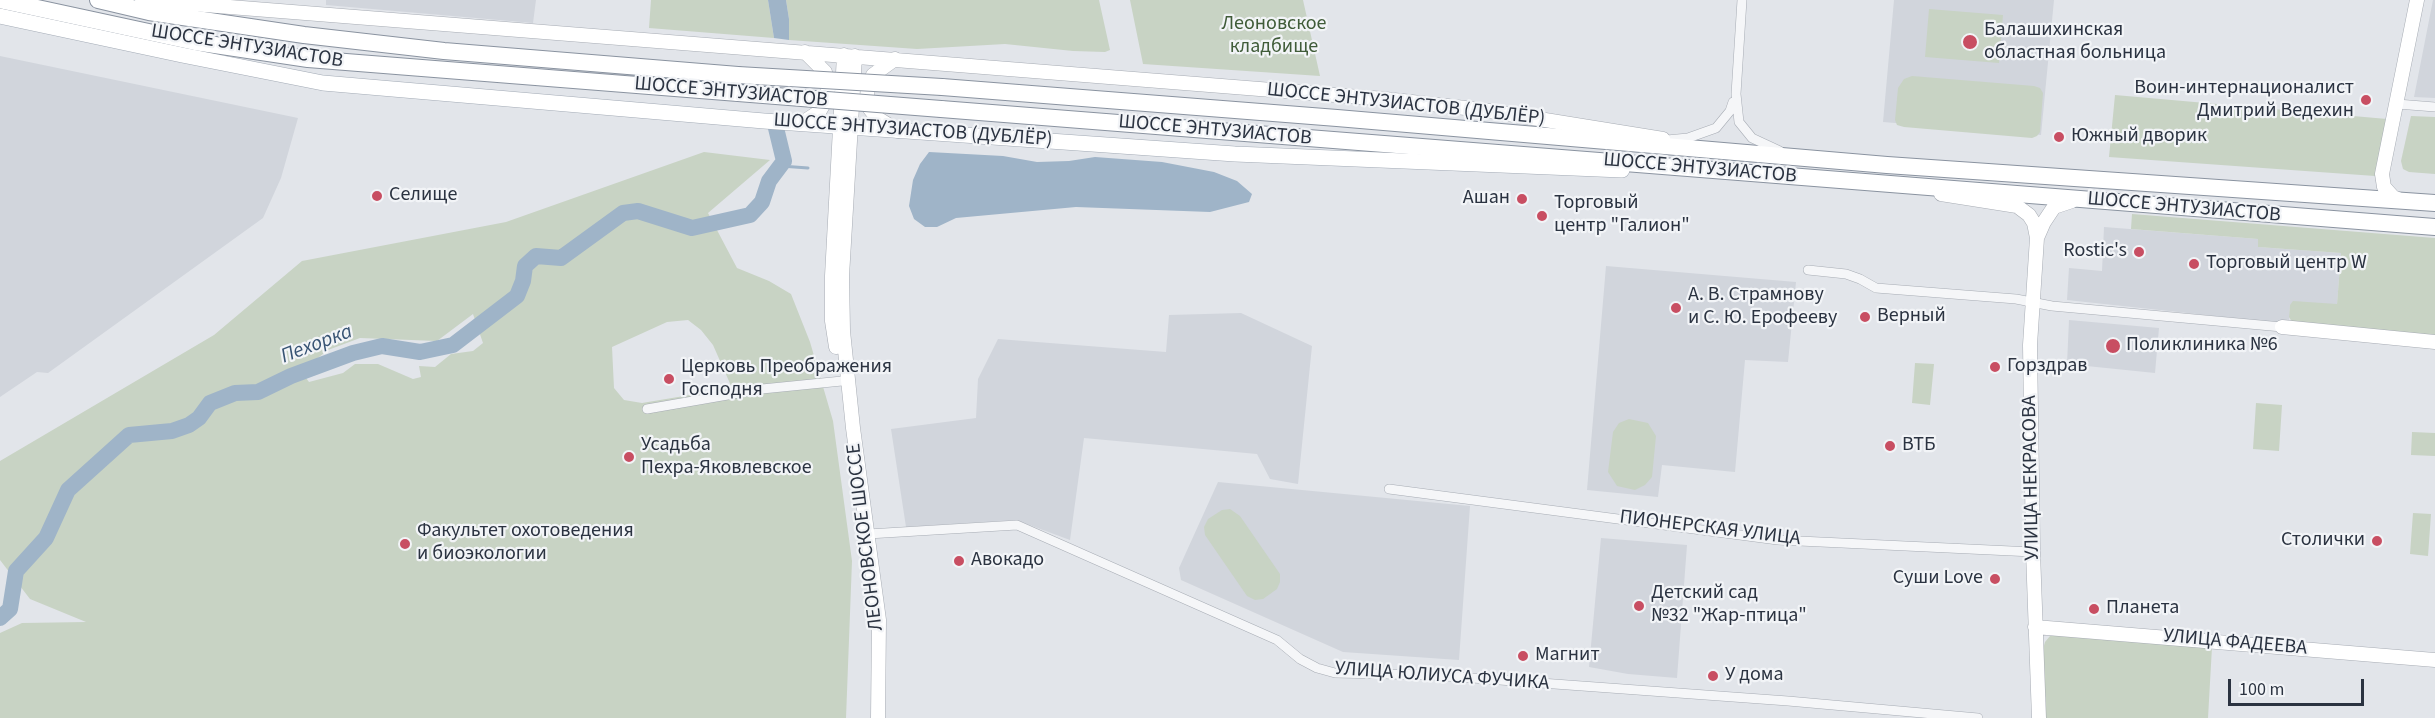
<!DOCTYPE html>
<meta charset="utf-8">
<style>
body{margin:0}
#map{position:relative;width:2435px;height:718px;overflow:hidden;background:#e2e5ea;font-family:"Source Sans 3",sans-serif}
canvas{display:block}
.scale{position:absolute;left:2228px;top:679px;width:136px;height:27px;box-sizing:border-box;border:3px solid #2b3341;border-top:0;padding-left:8px;font-size:18px;line-height:21px;white-space:nowrap;color:#2b3341;-webkit-text-stroke:4px #f2f4f7;paint-order:stroke}
</style>
<div id="map">
<canvas width="2435" height="718"></canvas>
<div class="scale">100 m</div>
</div>
<script>
const context = document.querySelector('canvas').getContext('2d');
context.lineJoin = 'round';
function fill(path, color) { context.fillStyle = color; context.fill(path, 'evenodd'); }
const toPath = rows => new Path2D(rows.map(r => 'M' + r).join(''));
function stroke(path, color, width, dash) { context.strokeStyle = color; context.lineWidth = width; context.lineCap = dash ? 'butt' : 'round'; context.setLineDash(dash || []); context.stroke(path); }
function write(font, color, halo, rows, align = 'center') {
  context.font = font + ' "Source Sans 3",sans-serif'; context.lineWidth = 4.5; context.setLineDash([]); context.textBaseline = 'middle'; context.strokeStyle = halo; context.fillStyle = color; for (const [text, x, y, turn = 0] of rows) {
    context.save(); context.translate(x, y); context.rotate((+turn || 0) * Math.PI / 180); context.textAlign = isNaN(turn) ? turn : align; if (halo) context.strokeText(text, 0, 0); context.fillText(text, 0, 0); context.restore();
  }
}
fill(toPath([
 [326,0,536,0,533,23,326,5],
 [1894,0,2054,0,2041,135,1883,122],
 [2433,0,2435,0,2435,98,2414,97],
 [0,56,298,118,281,178,263,218,48,373,37,372,0,397],
 [2104,227,2258,239,2258,247,2341,253,2337,304,2290,305,2289,324,2067,300,2069,268,2102,271],
 [1606,266,1796,282,1788,362,1745,360,1735,472,1662,465,1658,497,1587,490],
 [1241,313,1312,346,1298,484,1270,479,1257,454,1084,438,1070,540,1016,520,906,527,891,429,976,418,978,379,998,339,1166,352,1169,315],
 [2069,320,2159,328,2155,373,2067,364],
 [1218,482,1470,506,1459,660,1343,652,1181,580,1179,568],
 [1601,538,1687,545,1677,678,1628,674,1589,667]
]), '#d1d5dc');
fill(toPath([
 [651,0,768,0,774,38,649,28],
 [786,0,1099,0,1110,50,1105,52,1073,51,1005,44,917,49,789,40,789,19],
 [1130,0,1303,0,1320,76,1143,64],
 [1929,9,2003,15,1999,63,1925,57],
 [1912,76,2034,86,2040,88,2043,93,2040,132,2037,136,2032,138,1904,127,1897,125,1895,120,1898,88,1904,79],
 [2115,95,2387,119,2375,176,2109,157],
 [2411,116,2435,117,2435,174,2409,172,2403,169,2401,161],
 [704,152,770,160,708,213,737,268,769,281,791,294,810,342,833,421,852,561,846,718,0,718,0,633,22,623,86,622,30,599,0,560,0,461,214,335,302,261,506,222],
 [473,314,483,343,473,351,451,354,435,367,419,366,421,377,413,379,378,364,355,364,343,373,309,382,301,371,328,350,360,338,437,341],
 [688,320,701,330,713,345,732,388,642,403,624,400,614,388,612,347,667,322],
 [2132,214,2435,238,2435,336,2292,322,2289,317,2290,305,2293,301,2337,304,2341,253,2258,247,2258,239,2131,229],
 [1915,363,1934,364,1930,405,1912,403],
 [2256,403,2282,405,2279,451,2253,449],
 [1629,419,1648,423,1656,436,1652,477,1645,485,1635,490,1617,486,1608,472,1613,432,1619,423],
 [2412,432,2435,433,2435,456,2411,455],
 [1230,509,1240,516,1280,574,1280,582,1277,589,1263,599,1255,600,1247,596,1205,535,1204,527,1208,519,1222,510],
 [2413,513,2431,514,2428,556,2410,554],
 [2058,635,2212,647,2208,718,2046,718,2043,649,2045,642,2050,636]
]), '#c8d3c4');
fill(toPath([
 [768,0,786,0,789,19,789,40,774,38],
 [929,152,1003,156,1037,162,1069,161,1095,157,1162,162,1214,172,1237,181,1252,194,1249,202,1210,212,1076,207,956,218,937,227,925,227,914,219,909,206,913,180,920,164]
]), '#9fb4c8');
stroke(toPath([
 [781,166,808,168]
]), '#9fb4c8', 3);
stroke(toPath([
 [0,618,10,609,16,571,46,538,68,490,129,435,172,431,189,425,199,418,210,403,235,393,258,392,291,376,353,353,382,346,420,352,453,345,517,296,523,281,525,266,536,256,561,258,623,213,638,211,692,228,750,215,762,202,769,181,784,161,776,128]
]), '#9fb4c8', 16);
const street = toPath([
 [1742,0,1736,94,1739,122,1752,138,1780,151],
 [2397,104,2435,107],
 [1667,140,1688,138,1716,128,1730,111,1733,102],
 [1808,270,1846,274,1860,279,1876,288,2016,299,2052,306,2282,327],
 [647,409,762,389,842,381],
 [1389,489,1778,540,2033,552],
 [868,534,1017,525,1277,640,1300,659,1317,668,1335,673,1431,675,1788,701,1978,718]
]);
const secondary = toPath([
 [142,0,1385,99,1483,110,1663,139],
 [855,56,842,276,843,331,853,428,879,620,878,718],
 [895,59,873,75,868,86,867,97,870,109,877,118,898,131],
 [802,123,819,112,825,102,828,90,825,72,805,52],
 [1941,194,2017,206,2029,215,2034,223,2037,238,2030,345,2033,552,2039,718],
 [2402,201,2393,197,2384,187,2382,174,2417,0],
 [2037,238,2044,222,2054,207,2072,201],
 [2282,327,2435,342],
 [836,347,832,321,832,276,844,55],
 [2035,627,2435,660]
]);
const primary = toPath([
 [0,16,182,55,323,83,764,121,1235,154,1622,170]
]);
const highway = toPath([
 [0,0,195,42,308,59,738,93],
 [98,0,149,12,304,35,444,51,738,75],
 [942,87,1337,118,1887,165,2435,203],
 [941,109,2435,227]
]);
stroke(street, '#a7acb4', 10);
stroke(secondary, '#a7acb4', 15);
stroke(primary, '#a2aab5', 16);
stroke(highway, '#8a93a0', 18);
stroke(street, '#f5f6f8', 9);
stroke(secondary, '#fff', 14);
stroke(primary, '#fff', 15);
stroke(highway, '#fff', 16);
const highwayBridge = toPath([
 [738,75,942,87],
 [738,93,941,109]
]);
stroke(highwayBridge, '#8a93a0', 18, []);
stroke(highwayBridge, '#fff', 16);
for (const [x, y, r, color] of [
 [1970,42,8,"#c84e62"],
 [2366,100,6,"#c84e62"],
 [2059,137,6,"#c84e62"],
 [377,196,6,"#c84e62"],
 [1522,199,6,"#c84e62"],
 [1542,216,6,"#c84e62"],
 [2139,252,6,"#c84e62"],
 [2194,264,6,"#c84e62"],
 [1676,308,6,"#c84e62"],
 [1865,317,6,"#c84e62"],
 [2113,346,8,"#c84e62"],
 [1995,367,6,"#c84e62"],
 [669,379,6,"#c84e62"],
 [1890,446,6,"#c84e62"],
 [629,457,6,"#c84e62"],
 [2377,541,6,"#c84e62"],
 [405,544,6,"#c84e62"],
 [959,561,6,"#c84e62"],
 [1995,579,6,"#c84e62"],
 [1639,606,6,"#c84e62"],
 [2094,609,6,"#c84e62"],
 [1523,656,6,"#c84e62"],
 [1713,676,6,"#c84e62"]
]) { const dot = new Path2D(); dot.arc(x, y, r, 0, 2 * Math.PI); context.fillStyle = color; context.fill(dot); stroke(dot, '#f2f4f7', 2); }
write('20px', '#405c39', '#f2f4f7', [
 ["Леоновское",1274,25],
 ["кладбище",1274,48]
]);
write('20px', '#2b3341', '#f2f4f7', [
 ["Балашихинская",1984,31],
 ["областная больница",1984,54],
 ["Воин-интернационалист",2354,89,"right"],
 ["Дмитрий Ведехин",2354,112,"right"],
 ["Южный дворик",2071,137],
 ["Селище",389,196],
 ["Ашан",1510,199,"right"],
 ["Торговый",1554,204],
 ["центр \"Галион\"",1554,227],
 ["Rostic's",2127,252,"right"],
 ["Торговый центр W",2206,264],
 ["А. В. Страмнову",1688,296],
 ["и С. Ю. Ерофееву",1688,319],
 ["Верный",1877,317],
 ["Поликлиника №6",2126,346],
 ["Горздрав",2007,367],
 ["Церковь Преображения",681,368],
 ["Господня",681,391],
 ["Усадьба",641,446],
 ["Пехра-Яковлевское",641,469],
 ["ВТБ",1902,446],
 ["Факультет охотоведения",417,532],
 ["и биоэкологии",417,555],
 ["Столички",2365,541,"right"],
 ["Авокадо",971,561],
 ["Суши Love",1983,579,"right"],
 ["Детский сад",1651,594],
 ["№32 \"Жар-птица\"",1651,617],
 ["Планета",2106,609],
 ["Магнит",1535,656],
 ["У дома",1725,676]
], 'left');
write('20px', '#2b3341', '#f2f4f7', [
 ["ШОССЕ ЭНТУЗИАСТОВ",247,47,9],
 ["ШОССЕ ЭНТУЗИАСТОВ",731,93,5],
 ["ШОССЕ ЭНТУЗИАСТОВ (ДУБЛЁР)",1406,105,6],
 ["ШОССЕ ЭНТУЗИАСТОВ (ДУБЛЁР)",913,131,4],
 ["ШОССЕ ЭНТУЗИАСТОВ",1215,131,5],
 ["ШОССЕ ЭНТУЗИАСТОВ",1700,169,5],
 ["ШОССЕ ЭНТУЗИАСТОВ",2184,208,5],
 ["УЛИЦА НЕКРАСОВА",2032,478,-91],
 ["ПИОНЕРСКАЯ УЛИЦА",1710,529,7],
 ["ЛЕОНОВСКОЕ ШОССЕ",866,537,-97],
 ["УЛИЦА ФАДЕЕВА",2235,643,5],
 ["УЛИЦА ЮЛИУСА ФУЧИКА",1442,677,4]
]);
write('italic 21px', '#375373', '#f2f4f7', [
 ["Пехорка",317,345,-21]
]);
</script>
